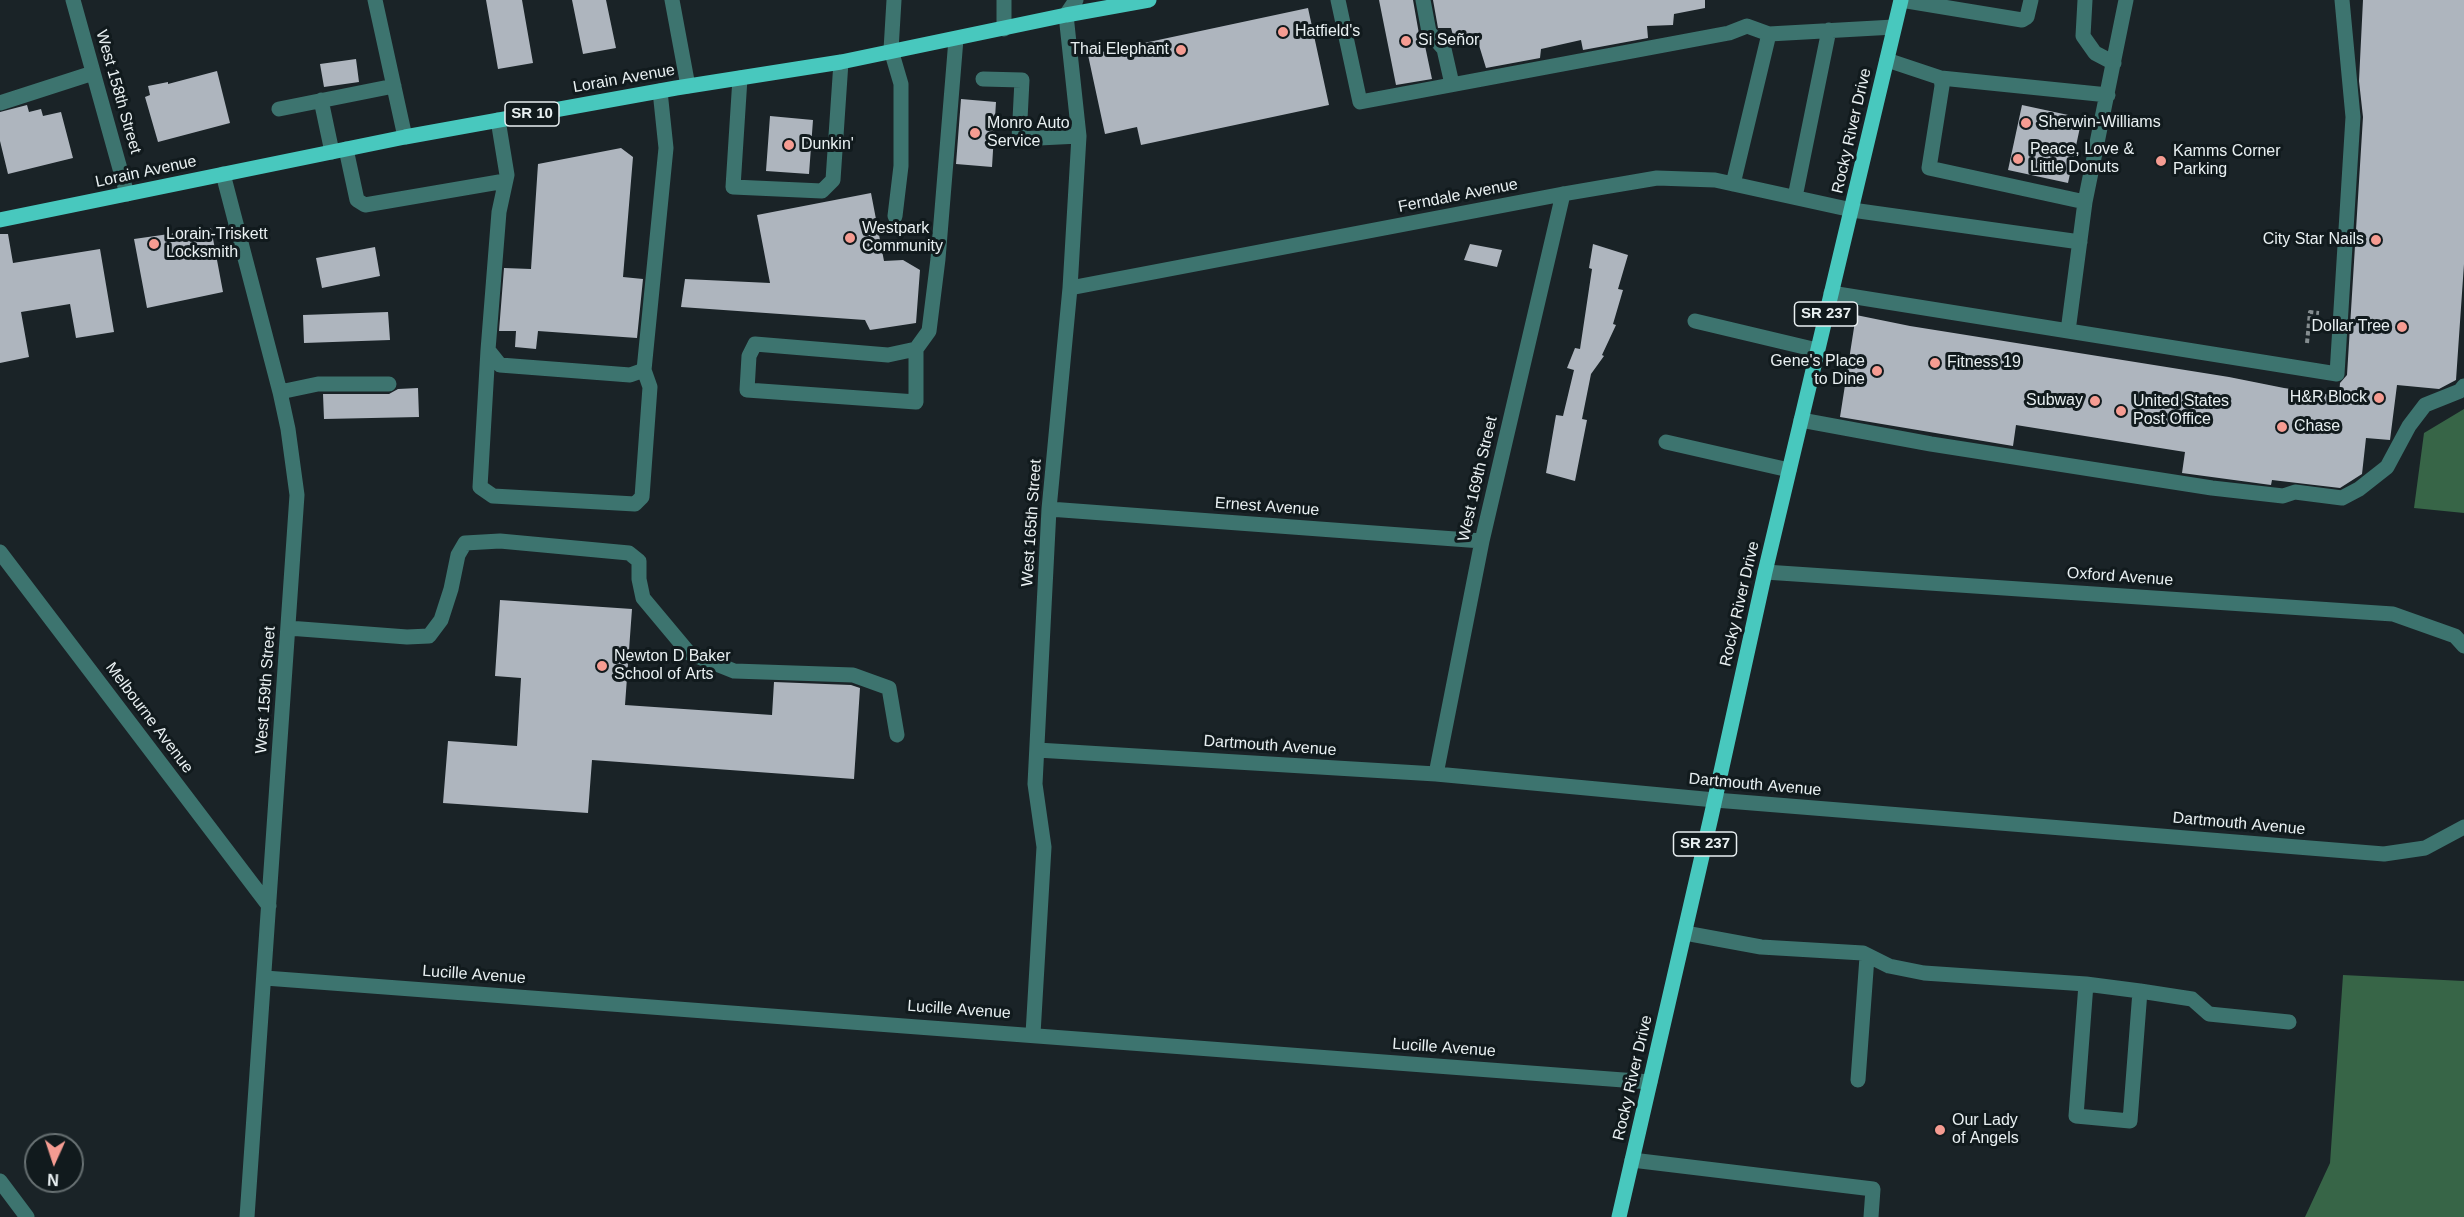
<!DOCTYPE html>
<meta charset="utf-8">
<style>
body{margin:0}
#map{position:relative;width:2464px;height:1217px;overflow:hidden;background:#1a2327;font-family:Arial,sans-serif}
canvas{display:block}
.north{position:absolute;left:24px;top:1133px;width:60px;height:60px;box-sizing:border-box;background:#111a1d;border:2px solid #677072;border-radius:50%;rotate:183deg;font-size:16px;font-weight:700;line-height:24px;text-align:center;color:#e9f0f2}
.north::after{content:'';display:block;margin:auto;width:21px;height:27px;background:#f59c92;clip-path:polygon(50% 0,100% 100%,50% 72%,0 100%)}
</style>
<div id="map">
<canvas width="2464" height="1217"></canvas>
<div class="north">N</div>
</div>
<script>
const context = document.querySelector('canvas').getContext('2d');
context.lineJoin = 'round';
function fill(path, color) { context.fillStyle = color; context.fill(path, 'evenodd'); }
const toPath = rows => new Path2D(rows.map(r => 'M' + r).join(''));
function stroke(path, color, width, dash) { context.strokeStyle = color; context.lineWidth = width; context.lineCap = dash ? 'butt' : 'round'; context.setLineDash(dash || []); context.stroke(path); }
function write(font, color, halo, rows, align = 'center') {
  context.font = font + ' Arial,sans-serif'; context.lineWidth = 6; context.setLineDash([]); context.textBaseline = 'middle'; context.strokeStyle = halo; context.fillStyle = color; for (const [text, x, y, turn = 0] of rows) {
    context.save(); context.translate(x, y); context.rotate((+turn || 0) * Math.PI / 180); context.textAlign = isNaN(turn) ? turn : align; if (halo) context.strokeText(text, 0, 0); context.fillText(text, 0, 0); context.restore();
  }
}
fill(toPath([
 [2464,409,2464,513,2414,508,2424,433],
 [2343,975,2464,981,2464,1217,2305,1217,2330,1163]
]), '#376547');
fill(toPath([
 [486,0,522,0,533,63,498,69],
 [572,0,606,0,616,48,583,54],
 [1379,0,1413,0,1419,34,1424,41,1432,79,1396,85],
 [1433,0,1705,0,1705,8,1674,14,1673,25,1647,26,1648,38,1583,50,1581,40,1541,49,1540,58,1486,68,1478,42,1456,46,1451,28,1438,28],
 [2363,0,2464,0,2464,264,2456,380,2439,389,2397,385,2390,440,2366,438,2362,474,2340,488,2272,480,2271,485,2182,473,2185,452,2016,425,2013,446,1840,417,1856,315,1910,326,2229,377,2284,388,2339,396,2340,383,2347,375,2363,117,2359,81],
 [1308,8,1329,105,1141,145,1137,127,1105,134,1088,55],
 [356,59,359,82,324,87,320,64],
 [217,71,230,123,158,142,145,97,150,95,148,86,168,82,168,84],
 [961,99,996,102,992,167,956,164],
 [27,105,29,112,41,109,43,116,61,112,73,158,8,174,0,141,0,112],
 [2022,105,2082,118,2068,183,2008,170],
 [770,116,813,120,809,174,766,171],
 [621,148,633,157,623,277,643,279,637,338,538,331,536,349,515,347,516,331,499,331,504,268,531,269,538,164],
 [871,193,884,261,903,260,920,270,916,323,870,330,865,320,681,307,685,279,770,283,757,215],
 [211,228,223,292,147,308,134,239],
 [0,234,8,234,13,263,100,249,114,332,76,338,70,304,21,312,29,357,0,363],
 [1470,244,1502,250,1497,267,1464,260],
 [1593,244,1628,255,1618,289,1623,290,1613,324,1616,325,1602,355,1604,356,1591,374,1582,419,1587,420,1575,481,1546,473,1556,415,1563,416,1574,370,1567,368,1575,348,1580,349,1592,269,1589,268],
 [375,247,380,276,322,288,316,258],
 [388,312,390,340,304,343,303,315],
 [418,388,419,417,324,419,323,394,389,394,398,389],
 [500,600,632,609,625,705,772,715,774,682,851,685,860,688,854,779,592,760,588,813,443,803,448,741,517,746,521,678,495,676]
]), '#aeb5be');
stroke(toPath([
 [2307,343,2310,312,2319,313]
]), '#858d90', 4, [4.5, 3]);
stroke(toPath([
 [73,0,127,194],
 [375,0,405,137],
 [672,0,688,86],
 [894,0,891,50,901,84,901,166,895,216],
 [1338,0,1360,102,1729,33,1747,26,1769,34],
 [1423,0,1429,32,1444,49,1452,84],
 [1901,0,2022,20,2027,17,2031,0],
 [2085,0,2083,36,2095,53,2114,63],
 [1004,29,1004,0],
 [1887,60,1941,78,1942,86,1929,168,2085,202],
 [740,78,733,187,822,191,833,180,841,62],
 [1941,78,2108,95],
 [983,79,1022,80,1019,139,1079,136],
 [321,100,332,152],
 [0,103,93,73],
 [279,109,394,86],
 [498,120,507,175,499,212,488,350,500,365,630,375,644,370,666,148,660,91],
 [346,149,357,200,365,205,505,181],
 [223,174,280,392,288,429,297,495,247,1217],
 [1733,184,1769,34,1894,27],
 [1795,197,1829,30],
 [1070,288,1563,194,1657,178,1715,180,1852,210,2080,242],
 [1831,293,2337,374,2353,117,2342,0],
 [1695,321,1817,350],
 [2068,331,2085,202,2126,0],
 [916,349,888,355,755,344,749,356,747,390,916,402,916,349,929,331,938,259,956,39],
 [488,350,480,487,493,496,635,504,642,497,650,387,644,370],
 [280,392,318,384,389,384],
 [1801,420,1931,444,2212,488,2283,496,2295,492,2342,498,2359,489,2387,467,2409,426,2425,405,2460,391,2464,386],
 [1666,442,1789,470],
 [1049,509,1482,541],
 [0,552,269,906],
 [1765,572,2393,614,2455,636,2464,646],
 [288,628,407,637,429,636,441,620,451,589,458,555,465,543,500,541,629,553,639,561,639,579,643,598,689,653,734,671,853,675,889,688,897,735],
 [1037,750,1436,774,1715,800,2384,854,2425,848,2464,827],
 [1436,774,1482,541,1563,194],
 [1685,933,1761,947,1863,953,1889,966,1924,973,2086,984,2140,991,2192,999,2209,1014,2289,1022],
 [265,978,1650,1082],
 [2086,984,2076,1116,2130,1121,2140,991],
 [1033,1034,1044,847,1035,784,1049,509,1070,288,1079,136,1066,15,1076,0],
 [1858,1080,1867,957],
 [1632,1160,1873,1189,1871,1217],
 [0,1181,27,1217]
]), '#3d746f', 15);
stroke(toPath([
 [0,220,405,137,676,88,841,62,1066,15,1149,0],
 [1619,1217,1711,817,1765,572,1901,0]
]), '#48c8be', 15);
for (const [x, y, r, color] of [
 [1283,32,6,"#f59c92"],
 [1406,41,6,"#f59c92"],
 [1181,50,6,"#f59c92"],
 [2026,123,6,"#f59c92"],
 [975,133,6,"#f59c92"],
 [789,145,6,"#f59c92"],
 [2018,159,6,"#f59c92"],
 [2161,161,6,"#f59c92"],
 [850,238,6,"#f59c92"],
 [2376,240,6,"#f59c92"],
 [154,244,6,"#f59c92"],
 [2402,327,6,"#f59c92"],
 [1935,363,6,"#f59c92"],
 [1877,371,6,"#f59c92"],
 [2379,398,6,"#f59c92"],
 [2095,401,6,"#f59c92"],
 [2121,411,6,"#f59c92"],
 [2282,427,6,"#f59c92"],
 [602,666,6,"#f59c92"],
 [1940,1130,6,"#f59c92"]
]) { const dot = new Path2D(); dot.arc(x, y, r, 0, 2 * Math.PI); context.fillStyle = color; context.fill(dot); stroke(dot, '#111a1d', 2); }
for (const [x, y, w] of [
 [532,114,54],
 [1826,314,63],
 [1705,844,63]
]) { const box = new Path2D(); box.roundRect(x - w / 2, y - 12, w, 24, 4.5); context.fillStyle = '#111a1d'; context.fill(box); stroke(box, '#e9f0f2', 1.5); }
write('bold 15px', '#e9f0f2', null, [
 ["SR 10",532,114],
 ["SR 237",1826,314],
 ["SR 237",1705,844]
]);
write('16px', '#e9f0f2', '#111a1d', [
 ["Hatfield's",1295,32],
 ["Si Señor",1418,41],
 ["Thai Elephant",1169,50,"right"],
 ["Sherwin-Williams",2038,123],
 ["Monro Auto",987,124],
 ["Service",987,142],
 ["Dunkin'",801,145],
 ["Peace, Love &",2030,150],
 ["Little Donuts",2030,168],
 ["Kamms Corner",2173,152],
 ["Parking",2173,170],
 ["Westpark",862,229],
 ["Community",862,247],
 ["Lorain-Triskett",166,235],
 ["Locksmith",166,253],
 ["City Star Nails",2364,240,"right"],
 ["Dollar Tree",2390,327,"right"],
 ["Gene's Place",1865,362,"right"],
 ["to Dine",1865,380,"right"],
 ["Fitness 19",1947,363],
 ["H&R Block",2367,398,"right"],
 ["Subway",2083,401,"right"],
 ["United States",2133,402],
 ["Post Office",2133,420],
 ["Chase",2294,427],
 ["Newton D Baker",614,657],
 ["School of Arts",614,675],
 ["Our Lady",1952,1121],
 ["of Angels",1952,1139]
], 'left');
write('16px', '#e9f0f2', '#111a1d', [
 ["Lorain Avenue",624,79,-10],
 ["West 158th Street",118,92,74],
 ["Rocky River Drive",1852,131,-77],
 ["Lorain Avenue",146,172,-12],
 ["Ferndale Avenue",1458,196,-11],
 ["West 169th Street",1478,479,-77],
 ["Ernest Avenue",1267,507,4],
 ["West 165th Street",1032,523,-86],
 ["Oxford Avenue",2120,577,4],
 ["Rocky River Drive",1740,604,-77],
 ["West 159th Street",266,690,-86],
 ["Melbourne Avenue",149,718,53],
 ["Dartmouth Avenue",1270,746,4],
 ["Dartmouth Avenue",1755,785,5],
 ["Dartmouth Avenue",2239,824,5],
 ["Lucille Avenue",474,975,4],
 ["Lucille Avenue",959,1010,4],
 ["Lucille Avenue",1444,1048,4],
 ["Rocky River Drive",1633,1078,-77]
]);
</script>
